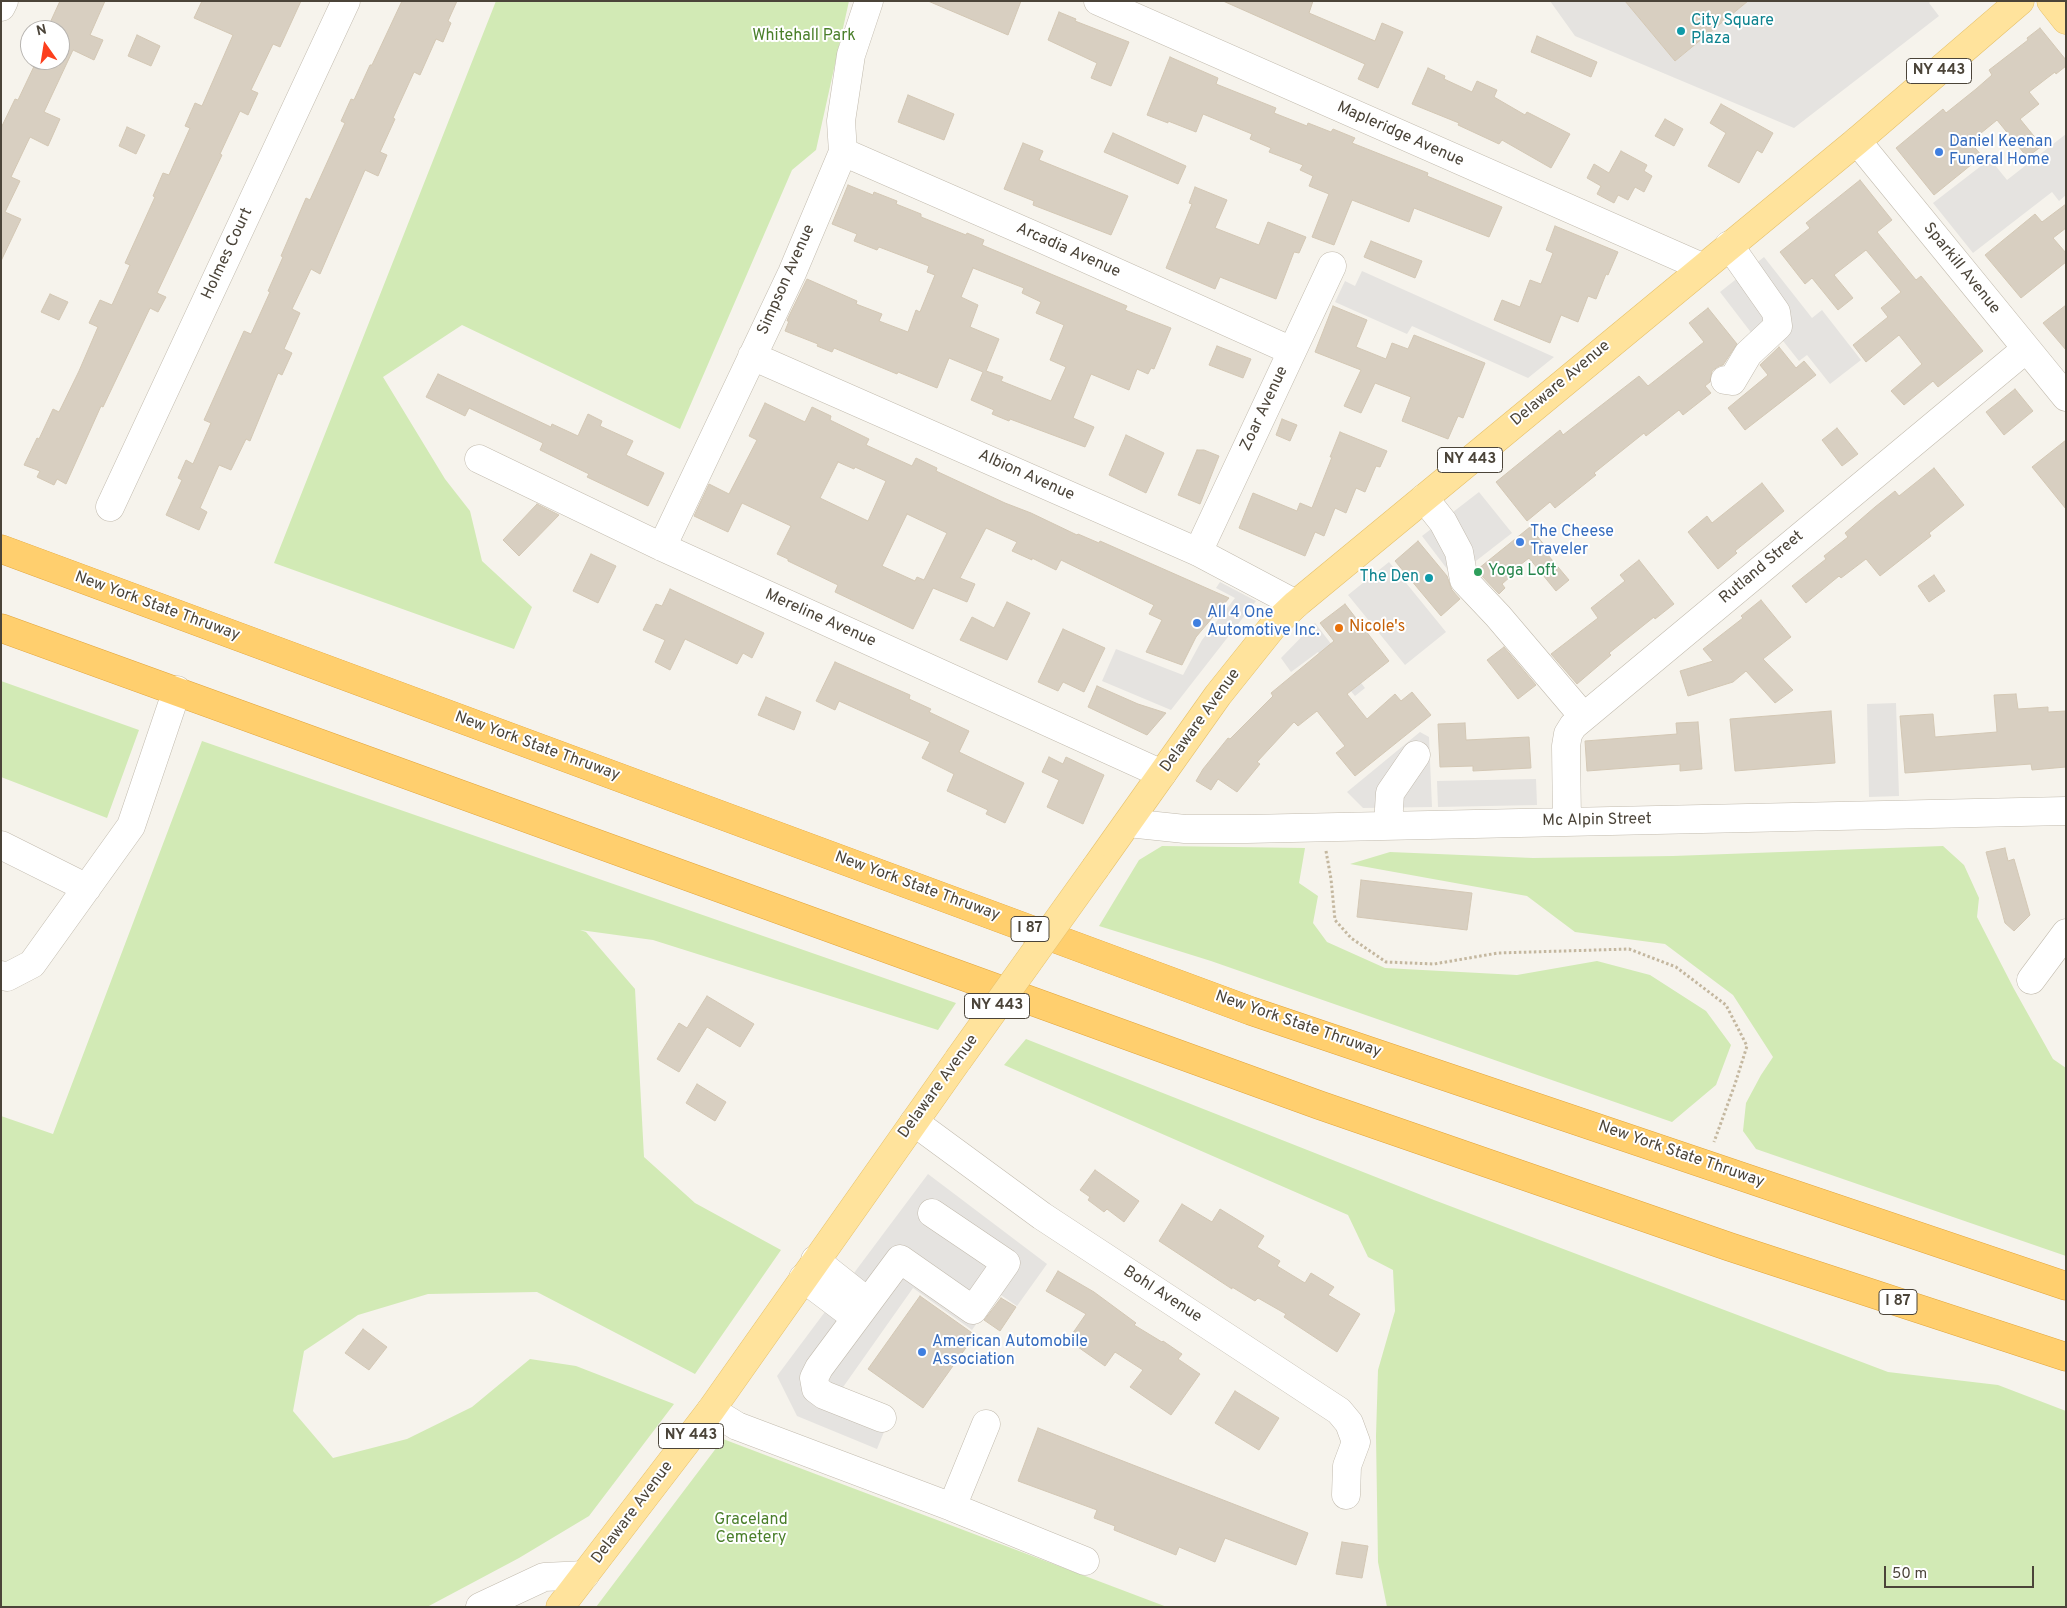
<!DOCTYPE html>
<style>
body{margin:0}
#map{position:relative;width:2067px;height:1608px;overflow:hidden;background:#f6f3ec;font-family:Overpass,sans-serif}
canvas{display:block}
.frame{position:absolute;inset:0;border:2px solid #4b4439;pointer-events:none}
.north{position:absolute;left:20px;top:20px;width:50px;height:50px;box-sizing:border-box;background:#fff;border:1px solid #b7b4b0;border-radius:50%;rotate:347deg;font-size:14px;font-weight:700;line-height:20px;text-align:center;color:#4b4439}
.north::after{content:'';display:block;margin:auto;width:18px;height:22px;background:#fc3f1d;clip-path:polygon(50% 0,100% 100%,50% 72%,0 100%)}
.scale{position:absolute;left:1884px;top:1566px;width:150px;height:22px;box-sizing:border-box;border:2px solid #4b4439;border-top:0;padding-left:6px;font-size:15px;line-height:18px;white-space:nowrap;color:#4b4439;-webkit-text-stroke:4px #fff;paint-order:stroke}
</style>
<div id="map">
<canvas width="2067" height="1608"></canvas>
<div class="frame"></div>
<div class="north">N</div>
<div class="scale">50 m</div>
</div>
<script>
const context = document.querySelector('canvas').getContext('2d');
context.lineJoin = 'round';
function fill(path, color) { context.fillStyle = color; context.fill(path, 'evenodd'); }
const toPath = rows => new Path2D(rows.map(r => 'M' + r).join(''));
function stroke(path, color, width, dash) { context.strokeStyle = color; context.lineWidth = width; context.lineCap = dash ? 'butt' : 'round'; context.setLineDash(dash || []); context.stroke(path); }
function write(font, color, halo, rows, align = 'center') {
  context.font = font + ' Overpass,sans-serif'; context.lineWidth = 4; context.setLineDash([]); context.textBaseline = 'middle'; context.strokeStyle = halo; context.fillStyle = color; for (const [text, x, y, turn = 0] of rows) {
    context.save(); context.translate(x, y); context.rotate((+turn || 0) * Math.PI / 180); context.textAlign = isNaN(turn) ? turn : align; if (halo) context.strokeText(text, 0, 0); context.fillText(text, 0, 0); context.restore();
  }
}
fill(toPath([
 [496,1,849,1,816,150,792,170,680,429,462,325,383,377,445,479,470,511,482,561,532,607,514,649,274,563],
 [1,681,139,730,107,818,1,777],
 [202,741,956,1003,938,1030,653,940,580,930,586,932,635,989,644,1157,695,1203,781,1250,695,1374,537,1292,428,1294,358,1315,304,1351,293,1411,333,1458,407,1439,472,1407,530,1359,576,1366,674,1404,589,1516,519,1558,427,1607,1,1607,1,1116,53,1134],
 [1162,846,1305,848,1299,883,1318,896,1313,923,1327,942,1385,968,1517,975,1597,961,1650,975,1706,1011,1731,1045,1716,1085,1672,1122,1211,961,1099,926,1139,860],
 [1943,846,1964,865,1979,898,1977,917,2014,989,2053,1059,2066,1068,2066,1256,1756,1149,1743,1131,1746,1103,1761,1075,1773,1057,1733,995,1665,944,1575,932,1527,896,1350,864,1390,852,1533,858,1673,856],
 [1026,1039,1434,1200,1888,1372,1998,1385,2066,1411,2066,1607,1387,1607,1378,1562,1376,1436,1378,1370,1395,1311,1393,1270,1368,1257,1348,1215,1004,1065],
 [723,1439,1167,1607,596,1607]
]), '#d2eab5');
fill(toPath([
 [1550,1,1625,1,1675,61,1748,1,1931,1,1929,3,1939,16,1794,128,1575,36],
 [2066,134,2066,195,2059,201,2052,192,1973,253,1933,203,1990,159,2007,180],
 [1764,257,1812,318,1822,310,1861,360,1830,384,1807,355,1799,361,1772,327,1756,339,1720,292],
 [1362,271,1554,357,1528,378,1412,326,1407,334,1335,302,1345,281,1355,286],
 [1479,492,1512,533,1454,578,1422,536],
 [1389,562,1446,632,1405,665,1348,595],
 [1220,582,1256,601,1171,710,1102,681,1116,649,1183,675,1202,640,1235,598,1216,588],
 [1315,623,1365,688,1355,696,1318,652,1291,672,1281,658],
 [1896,703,1899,796,1869,797,1867,704],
 [1420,732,1429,737,1432,807,1363,808,1347,792],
 [1536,779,1537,805,1438,807,1437,781],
 [928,1174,1047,1264,1017,1306,998,1293,972,1330,913,1288,841,1390,893,1410,877,1449,797,1416,777,1376]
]), '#e5e3e0');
const building = toPath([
 [60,1,105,1,90,35,103,40,94,60,73,50,44,112,60,119,48,146,30,137,11,177,20,181,5,212,21,219,1,261,1,128,15,99,18,100,37,60,60,60,60,30,49,25,60,1],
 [202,1,301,1,280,47,273,44,251,90,258,93,248,115,240,111,220,154,222,155,157,293,166,297,158,312,150,308,103,407,101,406,66,484,57,479,54,485,37,477,40,471,24,465,37,438,39,439,53,409,59,412,79,371,98,327,89,323,100,300,112,305,130,265,125,263,155,197,153,196,163,173,169,175,190,128,185,126,195,103,202,106,233,35,194,18,202,1],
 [402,1,457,1,448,21,451,23,443,42,436,39,420,75,414,72,393,118,395,119,380,152,387,155,378,176,365,170,320,274,311,269,292,309,300,313,284,349,292,353,282,375,278,373,250,441,246,439,231,470,219,465,200,508,207,512,199,530,166,515,182,480,178,478,186,460,193,464,211,423,204,420,244,331,251,334,270,292,268,291,283,257,281,256,306,198,310,200,345,123,341,121,351,99,354,100,370,65,372,65,402,1],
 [928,1,1021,1,1008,35,928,1],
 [1223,1,1313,1,1309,13,1375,41,1382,23,1403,32,1378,88,1358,79,1365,64,1223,1],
 [1625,1,1748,1,1675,61,1625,1],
 [1059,12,1076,19,1075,21,1129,42,1111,86,1091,78,1097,63,1048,40,1059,12],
 [2040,28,2066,60,2066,66,2056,74,2055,72,2029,92,2039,104,2020,119,2042,146,2027,157,1997,120,1970,142,1982,156,1934,195,1896,148,1943,109,1946,113,1976,89,1992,75,1989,70,2028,40,2027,38,2040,28],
 [137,35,160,46,151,66,128,56,137,35],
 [1537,36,1597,62,1591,77,1531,52,1537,36],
 [1170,57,1218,78,1216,84,1276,108,1274,113,1307,126,1308,123,1331,132,1333,129,1355,138,1352,143,1428,173,1427,176,1502,207,1489,237,1414,208,1409,222,1352,200,1334,245,1312,237,1329,194,1309,186,1313,176,1300,170,1303,165,1269,152,1271,148,1250,139,1252,134,1203,114,1196,132,1168,121,1168,123,1147,115,1170,57],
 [1428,68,1445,76,1444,79,1472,92,1477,81,1497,90,1494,97,1525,115,1527,112,1570,134,1551,168,1502,140,1499,144,1458,125,1459,123,1412,104,1428,68],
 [908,95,954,114,944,140,898,122,908,95],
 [1721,104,1773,133,1762,153,1757,150,1739,183,1708,166,1726,133,1710,123,1721,104],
 [1665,119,1683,129,1674,146,1655,136,1665,119],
 [127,127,145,135,136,154,119,146,127,127],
 [1113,133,1186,166,1178,184,1104,152,1113,133],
 [1023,143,1043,151,1039,160,1128,196,1111,235,1033,205,1034,201,1004,189,1023,143],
 [1621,151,1647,165,1644,171,1652,176,1644,192,1635,187,1628,200,1618,195,1614,203,1597,194,1601,186,1587,178,1594,164,1609,173,1621,151],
 [1860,180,1892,220,1877,232,1916,280,1921,276,1983,351,1938,387,1933,381,1904,405,1891,391,1922,364,1899,335,1866,362,1853,345,1888,317,1881,308,1901,292,1866,250,1834,275,1853,298,1838,310,1812,278,1805,284,1780,252,1810,228,1806,223,1860,180],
 [848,185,873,195,874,192,897,201,896,204,921,214,921,217,966,235,967,233,984,240,982,245,1127,306,1125,310,1171,328,1154,369,1151,368,1148,374,1137,369,1129,390,1091,374,1073,418,1094,427,1085,447,1010,419,1009,421,992,414,994,410,971,400,983,372,949,358,937,388,898,372,897,374,834,348,832,352,817,346,818,344,785,331,789,321,787,321,788,318,807,279,857,301,856,304,882,314,879,321,908,332,916,310,920,312,935,275,927,272,929,266,879,247,877,250,854,241,857,234,832,224,848,185],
 [973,268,1024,288,1022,293,1041,302,1036,313,1064,325,1050,360,1066,367,1051,401,1001,381,1003,377,986,371,999,339,970,327,978,305,961,297,973,268],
 [1195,187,1227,200,1215,228,1259,245,1268,222,1306,237,1299,253,1294,252,1276,299,1220,277,1215,289,1166,268,1192,204,1189,203,1195,187],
 [2066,204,2066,228,2053,238,2066,253,2066,262,2021,298,1985,255,2035,214,2042,222,2066,204],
 [1555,226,1618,252,1608,275,1606,274,1596,299,1588,296,1578,322,1561,315,1550,343,1494,320,1502,300,1520,307,1530,280,1541,284,1553,253,1546,250,1555,226],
 [1371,241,1422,261,1415,278,1364,257,1371,241],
 [50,294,68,302,59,320,41,312,50,294],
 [2066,305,2066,350,2043,323,2066,305],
 [1333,306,1367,320,1356,347,1386,359,1392,343,1408,349,1414,335,1485,363,1463,418,1458,416,1448,439,1402,421,1411,397,1375,383,1361,413,1344,406,1361,370,1315,352,1333,306],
 [1708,308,1737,344,1723,365,1719,366,1712,371,1710,382,1705,386,1711,393,1683,415,1679,410,1646,436,1644,433,1594,473,1596,475,1555,508,1550,502,1527,521,1496,482,1560,430,1563,435,1639,376,1648,386,1704,342,1689,323,1708,308],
 [1217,346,1251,359,1243,378,1209,365,1217,346],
 [1779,347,1796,368,1804,361,1816,375,1745,430,1728,408,1768,375,1760,365,1779,347],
 [438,374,551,427,552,424,578,436,588,414,602,421,600,426,633,441,626,455,664,473,648,506,587,477,589,474,540,450,543,443,469,408,465,416,426,397,438,374],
 [2015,389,2033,411,2004,435,1986,412,2015,389],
 [765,403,805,422,812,407,831,416,830,420,869,439,866,445,912,466,916,458,937,468,936,471,1005,503,1031,513,1077,535,1078,534,1099,543,1100,541,1229,598,1196,637,1182,665,1146,652,1162,620,1149,614,1154,605,1061,560,1056,570,1032,558,1032,560,1012,551,1017,542,986,528,960,578,975,584,967,602,933,588,913,629,835,592,838,585,788,561,788,559,777,554,791,526,742,503,728,532,694,516,709,484,729,494,757,440,749,436,765,403],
 [838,462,854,469,855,467,886,481,868,521,820,498,838,462],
 [907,514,947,533,924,580,917,577,915,581,882,566,907,514],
 [1282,419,1297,425,1290,441,1276,435,1282,419],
 [1837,428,1858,454,1842,466,1822,440,1837,428],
 [1340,432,1387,451,1380,467,1376,466,1365,492,1356,488,1346,513,1335,508,1324,536,1315,532,1305,556,1239,528,1253,493,1297,511,1300,503,1312,508,1332,457,1330,457,1340,432],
 [1126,435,1164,453,1146,493,1109,475,1126,435],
 [2066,440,2066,509,2032,467,2066,440],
 [1197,450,1204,450,1219,456,1200,504,1178,495,1197,450],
 [1934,468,1964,505,1929,533,1931,536,1880,576,1866,559,1841,578,1839,576,1806,603,1792,586,1826,559,1824,556,1848,537,1845,533,1875,507,1895,491,1899,496,1934,468],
 [1762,483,1784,511,1735,551,1737,553,1718,569,1688,532,1707,516,1712,523,1762,483],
 [537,504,559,515,519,556,503,540,537,504],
 [1530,527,1545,546,1542,548,1569,580,1556,591,1529,558,1511,572,1511,576,1502,584,1505,588,1499,594,1479,573,1478,569,1530,527],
 [1418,541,1447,576,1452,590,1460,599,1441,616,1395,561,1418,541],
 [591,554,616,566,598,603,573,591,591,554],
 [1639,560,1674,604,1655,619,1654,617,1609,653,1611,655,1577,684,1551,654,1598,618,1591,608,1625,581,1620,575,1639,560],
 [1934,575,1945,591,1929,602,1918,586,1934,575],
 [670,589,764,633,752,658,743,653,737,664,685,639,670,670,655,662,665,640,643,630,656,604,662,606,670,589],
 [1761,600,1791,637,1763,659,1793,690,1775,703,1746,671,1733,682,1688,696,1680,671,1713,661,1703,649,1743,618,1741,616,1761,600],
 [1007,602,1030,613,1007,660,960,640,972,617,994,628,1007,602],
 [1345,604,1389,661,1347,694,1367,719,1395,694,1401,701,1412,692,1431,715,1355,776,1336,753,1345,746,1317,711,1298,726,1294,722,1257,762,1260,764,1237,792,1218,779,1211,790,1196,781,1203,769,1228,738,1230,739,1273,696,1271,693,1334,641,1320,623,1345,604],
 [1063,629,1105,648,1084,692,1063,682,1058,691,1038,682,1063,629],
 [1504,647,1536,685,1518,699,1487,660,1504,647],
 [835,662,910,695,909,699,931,709,929,712,969,731,959,752,1024,783,1005,823,986,814,988,810,947,791,954,774,922,758,930,742,839,701,835,710,816,701,835,662],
 [1097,686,1138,704,1166,713,1147,735,1088,707,1097,686],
 [2016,694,2018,709,2048,707,2048,712,2066,711,2066,767,2032,770,2031,764,1905,773,1900,716,1933,714,1935,737,1997,732,1994,695,2016,694],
 [766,697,801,712,794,730,758,715,766,697],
 [1831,711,1835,763,1735,771,1730,719,1831,711],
 [1698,722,1702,769,1680,771,1680,764,1587,771,1585,741,1677,734,1676,723,1698,722],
 [1465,723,1466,740,1529,737,1531,768,1473,771,1473,766,1440,767,1438,724,1465,723],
 [1049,757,1063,764,1066,757,1104,775,1083,824,1047,807,1059,780,1042,772,1049,757],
 [2005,848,2008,861,2014,859,2030,915,2014,931,2005,923,1986,852,2005,848],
 [1361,880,1472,893,1467,930,1357,917,1361,880],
 [707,996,754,1024,740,1047,707,1027,679,1072,657,1059,679,1023,687,1028,707,996],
 [697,1084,726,1102,715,1121,686,1103,697,1084],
 [1095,1170,1139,1201,1124,1222,1107,1209,1104,1212,1088,1200,1090,1197,1080,1190,1095,1170],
 [1182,1204,1212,1222,1220,1209,1264,1236,1257,1247,1280,1261,1277,1266,1305,1283,1311,1273,1334,1287,1328,1295,1360,1314,1337,1352,1284,1317,1286,1314,1258,1298,1255,1301,1232,1287,1232,1289,1159,1241,1182,1204],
 [1058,1271,1094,1292,1136,1323,1134,1325,1162,1342,1163,1341,1182,1354,1178,1359,1200,1374,1171,1415,1130,1387,1143,1370,1115,1352,1105,1366,1068,1340,1086,1314,1046,1291,1058,1271],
 [920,1296,975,1335,923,1408,868,1369,920,1296],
 [1001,1298,1016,1307,1000,1331,984,1320,1001,1298],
 [363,1329,387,1347,369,1370,345,1353,363,1329],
 [1235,1391,1279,1418,1259,1450,1215,1423,1235,1391],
 [1038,1428,1308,1533,1296,1565,1225,1538,1215,1562,1179,1547,1176,1555,1114,1530,1115,1526,1094,1518,1097,1510,1018,1481,1038,1428],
 [1342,1542,1368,1546,1362,1578,1336,1574,1342,1542]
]);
fill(building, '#d8cfc1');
stroke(building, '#d3c7b4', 1);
const minor = toPath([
 [1098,1,1702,267],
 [1,7,4,1],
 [1857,141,2066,397],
 [843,152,1040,238,1292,351],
 [752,356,1198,552,1296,604],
 [1725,380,1732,381,1748,354,1778,326,1776,312,1729,245],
 [479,459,662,547,1162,774],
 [1424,498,1443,522,1459,552,1464,580,1498,616,1583,716],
 [110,507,346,1],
 [662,547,792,273,843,152,841,121,851,55,869,1],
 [1198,552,1332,266],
 [1567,822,1566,746,1568,734,1573,726,2026,349],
 [1128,823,1185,829,1247,829,2066,811],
 [1388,825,1390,793,1416,755],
 [1,845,87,888],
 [1,975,7,977,32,964,131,826,177,690],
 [2031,980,2066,933],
 [914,1122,1042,1216,1339,1411,1349,1423,1356,1442,1347,1466,1346,1495],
 [815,1260,868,1302],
 [803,1278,856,1318],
 [711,1410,737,1426,952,1507,1085,1561],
 [882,1418,824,1395,816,1389,814,1378,819,1368,900,1259,973,1310,1006,1263,932,1213],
 [952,1507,986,1424],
 [480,1607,544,1577,585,1575]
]);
const major = toPath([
 [2051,1,2066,20],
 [1096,867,1218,695,1274,625,1296,604,1857,141,2020,1],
 [560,1607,711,1410,958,1060]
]);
const highway = toPath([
 [1,549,1251,1011,2066,1286],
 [1,628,1319,1105,1730,1247,2066,1357]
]);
stroke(minor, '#c2bbae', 29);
stroke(major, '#e6c16a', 29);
stroke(highway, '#e0a43c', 29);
stroke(toPath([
 [1326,851,1331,879,1335,920,1351,938,1386,962,1434,964,1498,953,1629,949,1676,967,1726,1005,1747,1046,1735,1084,1714,1142]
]), '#c4b79f', 3, [2.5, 2.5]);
stroke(minor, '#fff', 28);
stroke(major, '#ffe39c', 28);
stroke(highway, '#ffcf6e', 28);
const majorBridge = toPath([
 [958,1060,1096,867]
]);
stroke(majorBridge, '#e6c16a', 29, []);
stroke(majorBridge, '#ffe39c', 28);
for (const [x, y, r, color] of [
 [1681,31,5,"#0f9aa8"],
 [1939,152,5,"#3f7fe0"],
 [1520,542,5,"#3f7fe0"],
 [1478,572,5,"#2e9e5b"],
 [1429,578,5,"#0f9aa8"],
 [1197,623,5,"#3f7fe0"],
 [1339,628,5,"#e8710a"],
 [922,1352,5,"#3f7fe0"]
]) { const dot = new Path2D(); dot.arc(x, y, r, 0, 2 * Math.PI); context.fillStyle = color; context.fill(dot); stroke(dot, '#fff', 2); }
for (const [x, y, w] of [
 [1939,71,65],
 [1470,460,65],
 [1030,929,38],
 [997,1006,65],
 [1898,1302,38],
 [691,1436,65]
]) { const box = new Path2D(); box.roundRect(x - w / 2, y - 12.5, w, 25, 4); context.fillStyle = '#fff'; context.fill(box); stroke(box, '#4b4439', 1); }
write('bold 15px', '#4b4439', null, [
 ["NY 443",1939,71],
 ["NY 443",1470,460],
 ["I 87",1030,929],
 ["NY 443",997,1006],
 ["I 87",1898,1302],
 ["NY 443",691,1436]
]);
write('16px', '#0d838f', '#fff', [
 ["City Square",1691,22],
 ["Plaza",1691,40],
 ["The Den",1419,578,"right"]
], 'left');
write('16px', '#4a7f2a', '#fff', [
 ["Whitehall Park",804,37],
 ["Graceland",751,1521],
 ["Cemetery",751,1539]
]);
write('16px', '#4b4439', '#fff', [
 ["Mapleridge Avenue",1400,135,24],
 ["Arcadia Avenue",1068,251,24],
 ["Holmes Court",228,254,-65],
 ["Sparkill Avenue",1961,269,51],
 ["Simpson Avenue",787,280,-66],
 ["Delaware Avenue",1561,384,-40],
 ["Zoar Avenue",1265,409,-65],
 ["Albion Avenue",1026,476,24],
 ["Rutland Street",1762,568,-40],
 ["New York State Thruway",157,607,20],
 ["Mereline Avenue",820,619,24],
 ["Delaware Avenue",1201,721,-54],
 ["New York State Thruway",537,747,20],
 ["Mc Alpin Street",1597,821,-1],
 ["New York State Thruway",917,887,20],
 ["New York State Thruway",1298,1025,19],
 ["Delaware Avenue",939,1087,-54],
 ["New York State Thruway",1681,1155,19],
 ["Bohl Avenue",1162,1295,33],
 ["Delaware Avenue",633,1513,-53]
]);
write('16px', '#366cbe', '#fff', [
 ["Daniel Keenan",1949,143],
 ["Funeral Home",1949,161],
 ["The Cheese",1530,533],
 ["Traveler",1530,551],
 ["All 4 One",1207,614],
 ["Automotive Inc.",1207,632],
 ["American Automobile",932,1343],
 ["Association",932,1361]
], 'left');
write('16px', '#27864d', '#fff', [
 ["Yoga Loft",1488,572]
], 'left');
write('16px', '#c56008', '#fff', [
 ["Nicole's",1349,628]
], 'left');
</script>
